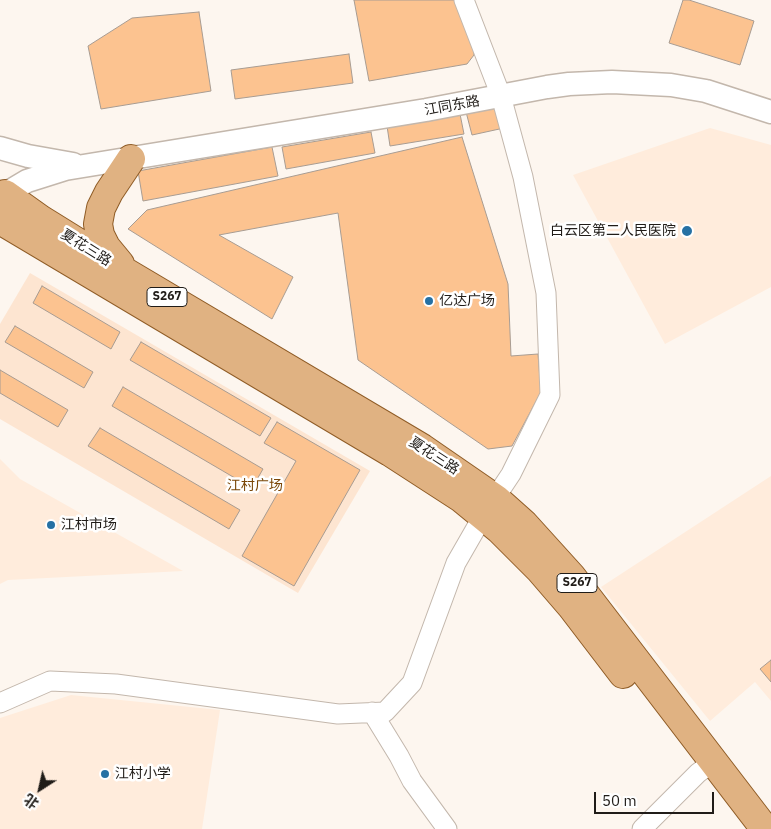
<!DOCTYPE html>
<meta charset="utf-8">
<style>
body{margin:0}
#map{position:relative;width:771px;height:829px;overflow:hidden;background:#fdf6ef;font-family:"IBM Plex Sans","Noto Sans SC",sans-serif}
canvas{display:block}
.north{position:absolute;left:15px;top:764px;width:50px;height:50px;-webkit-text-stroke:4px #fff;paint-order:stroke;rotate:215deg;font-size:14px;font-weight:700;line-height:20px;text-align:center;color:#201c18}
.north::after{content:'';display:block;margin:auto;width:18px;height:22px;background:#201c18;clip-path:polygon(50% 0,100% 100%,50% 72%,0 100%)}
.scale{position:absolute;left:594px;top:792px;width:120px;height:22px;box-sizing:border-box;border:2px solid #201c18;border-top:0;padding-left:6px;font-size:15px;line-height:18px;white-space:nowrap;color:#201c18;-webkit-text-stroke:4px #fff;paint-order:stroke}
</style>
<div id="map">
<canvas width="771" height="829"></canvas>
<div class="north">北</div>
<div class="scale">50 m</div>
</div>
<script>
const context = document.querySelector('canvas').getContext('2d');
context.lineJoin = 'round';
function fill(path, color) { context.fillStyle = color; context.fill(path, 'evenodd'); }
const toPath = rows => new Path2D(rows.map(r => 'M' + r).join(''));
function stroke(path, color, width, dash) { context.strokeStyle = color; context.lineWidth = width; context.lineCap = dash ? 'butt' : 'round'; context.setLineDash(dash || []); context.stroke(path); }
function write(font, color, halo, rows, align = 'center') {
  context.font = font + ' "IBM Plex Sans","Noto Sans SC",sans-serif'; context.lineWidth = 5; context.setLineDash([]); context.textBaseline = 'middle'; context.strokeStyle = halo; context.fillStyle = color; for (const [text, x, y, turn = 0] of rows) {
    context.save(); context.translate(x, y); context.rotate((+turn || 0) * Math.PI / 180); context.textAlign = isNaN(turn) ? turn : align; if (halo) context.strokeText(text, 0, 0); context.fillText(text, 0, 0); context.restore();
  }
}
fill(toPath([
 [710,128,771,145,771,287,665,344,573,175],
 [0,459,20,479,183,571,8,580,0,584],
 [771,476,771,701,755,682,710,721,601,587],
 [71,695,220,710,202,829,0,829,0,718]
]), '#ffecdc');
fill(toPath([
 [30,273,370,471,298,593,0,419,0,324]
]), '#fde5d1');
const building = toPath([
 [354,0,455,0,474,42,474,55,467,64,369,81,354,0],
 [683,0,689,0,754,21,740,65,669,43,683,0],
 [199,12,211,91,101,109,88,46,132,18,199,12],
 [349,54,353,83,235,99,231,70,349,54],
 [498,101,504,128,472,135,465,108,498,101],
 [460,114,464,134,390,146,387,126,460,114],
 [371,132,375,153,286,169,282,147,371,132],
 [462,137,508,284,511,356,538,354,541,392,512,446,488,449,358,360,338,213,219,235,293,277,272,319,128,229,147,210,462,137],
 [272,147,278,176,143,201,138,171,272,147],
 [42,286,120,332,111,349,33,303,42,286],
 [15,326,93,372,84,388,5,342,15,326],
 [141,342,271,418,260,436,130,360,141,342],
 [0,370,68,410,58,427,0,393,0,370],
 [123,387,263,469,252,488,112,406,123,387],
 [277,422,360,470,294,586,242,556,296,461,264,443,277,422],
 [100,428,240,510,229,529,88,446,100,428],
 [771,660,771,682,760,669,771,660]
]);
fill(building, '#fcc390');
stroke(building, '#a89c92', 1);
const minor = toPath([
 [0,703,50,681,116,684,338,714,385,712,412,683,456,563,483,516,511,474,550,395,546,293,523,177,501,96,464,0],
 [372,712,399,756,412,781,447,829],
 [642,829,698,773,713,762]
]);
const tertiary = toPath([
 [0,148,28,156,73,164],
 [5,194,27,181,65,169,426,110,547,87,569,84,612,82,671,85,706,91,771,112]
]);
const primary = toPath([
 [5,194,40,219,127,273,422,448,496,499,524,524,572,577,765,829],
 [0,220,390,452,461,498,500,530,540,570,571,606,623,674],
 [120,264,106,247,100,235,98,224,101,208,109,192,131,159]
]);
stroke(minor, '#c3b7ac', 21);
stroke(tertiary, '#c3b7ac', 25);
stroke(primary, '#8f5c26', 30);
stroke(minor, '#fff', 19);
stroke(tertiary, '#fff', 22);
stroke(primary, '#e0b282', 28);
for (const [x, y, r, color] of [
 [687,231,6,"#2671a4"],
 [429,301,5,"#2671a4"],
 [51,525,5,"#2671a4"],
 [105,774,5,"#2671a4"]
]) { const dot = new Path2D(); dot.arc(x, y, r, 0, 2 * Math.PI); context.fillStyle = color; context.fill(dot); stroke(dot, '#fff', 2); }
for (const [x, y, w] of [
 [167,297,40],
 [577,583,40]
]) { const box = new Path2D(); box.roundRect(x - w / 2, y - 9.5, w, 19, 4); context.fillStyle = '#fff'; context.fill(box); stroke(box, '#201c18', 1); }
write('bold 12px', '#201c18', null, [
 ["S267",167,297],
 ["S267",577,583]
]);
write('14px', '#201c18', '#fff', [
 ["江同东路",452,106,-10],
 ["夏花三路",86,248,32],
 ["夏花三路",434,456,33]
]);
write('14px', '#201c18', '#fff', [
 ["白云区第二人民医院",676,231,"right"],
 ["亿达广场",439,301],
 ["江村市场",61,525],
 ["江村小学",115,774]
], 'left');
write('14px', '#794606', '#fff', [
 ["江村广场",255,486]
]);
</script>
